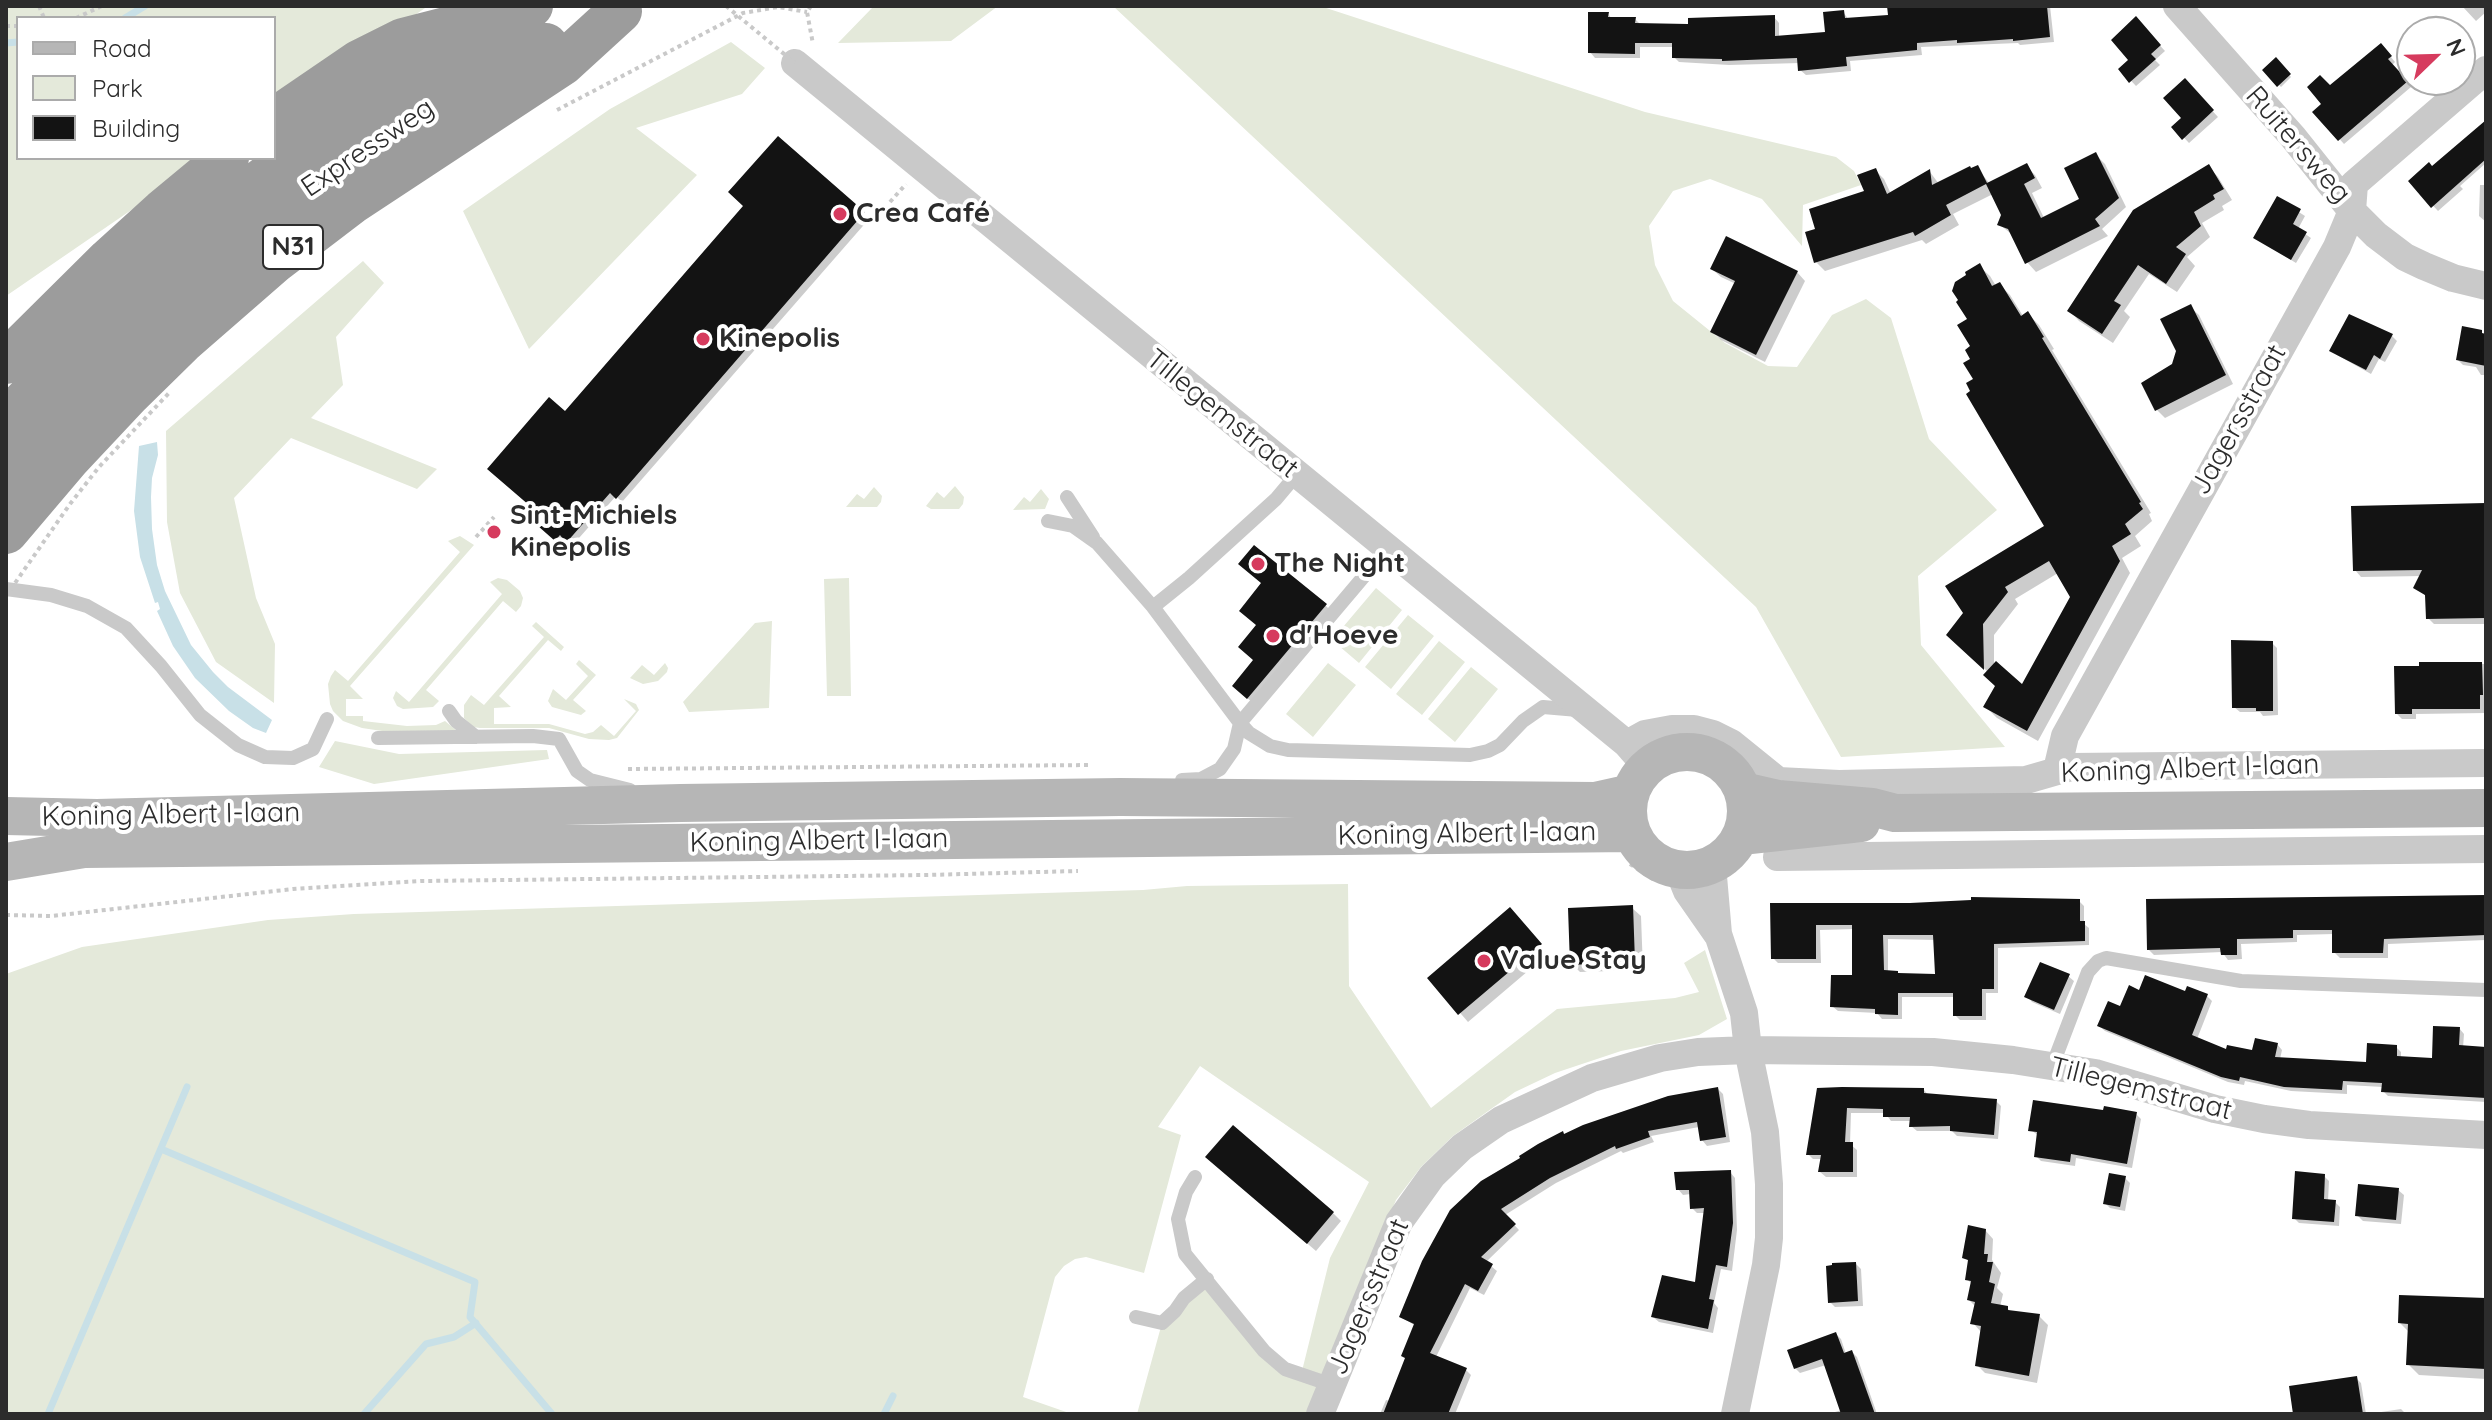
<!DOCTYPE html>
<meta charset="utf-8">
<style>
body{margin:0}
#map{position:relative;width:2492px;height:1420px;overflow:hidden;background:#fff;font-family:Quicksand,sans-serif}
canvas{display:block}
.frame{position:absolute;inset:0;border:8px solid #2c2c2c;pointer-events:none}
.legend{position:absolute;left:16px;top:16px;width:260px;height:144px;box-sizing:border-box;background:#fff;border:2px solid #ababab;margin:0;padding:10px 14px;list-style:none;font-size:24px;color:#2c2c2c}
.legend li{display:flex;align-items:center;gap:16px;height:40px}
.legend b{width:40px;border:2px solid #ababab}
.north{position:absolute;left:2396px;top:16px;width:80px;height:80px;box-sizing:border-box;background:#fff;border:2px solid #ababab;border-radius:50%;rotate:67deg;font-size:22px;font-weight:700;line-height:32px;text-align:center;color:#2c2c2c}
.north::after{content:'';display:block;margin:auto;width:28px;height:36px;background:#d63b5e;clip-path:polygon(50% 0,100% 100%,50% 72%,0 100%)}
</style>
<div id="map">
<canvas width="2492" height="1420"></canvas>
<div class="frame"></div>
<ul class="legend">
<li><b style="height:10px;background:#b6b6b6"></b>Road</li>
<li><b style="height:22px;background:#e4e9da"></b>Park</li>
<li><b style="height:22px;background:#131313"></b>Building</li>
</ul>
<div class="north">N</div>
</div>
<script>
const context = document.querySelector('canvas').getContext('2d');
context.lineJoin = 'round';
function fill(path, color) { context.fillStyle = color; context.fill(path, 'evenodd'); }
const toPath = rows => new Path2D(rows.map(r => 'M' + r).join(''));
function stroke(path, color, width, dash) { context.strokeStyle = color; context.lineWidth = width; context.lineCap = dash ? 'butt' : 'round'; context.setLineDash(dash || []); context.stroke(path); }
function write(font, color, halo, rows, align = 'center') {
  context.font = font + ' Quicksand,sans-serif'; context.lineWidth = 8; context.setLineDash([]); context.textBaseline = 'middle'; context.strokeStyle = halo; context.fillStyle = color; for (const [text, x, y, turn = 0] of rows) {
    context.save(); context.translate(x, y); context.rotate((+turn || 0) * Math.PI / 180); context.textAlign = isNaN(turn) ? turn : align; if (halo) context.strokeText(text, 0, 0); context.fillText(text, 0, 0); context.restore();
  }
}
fill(toPath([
 [6,6,428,6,274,112,274,18,18,18,18,158,207,158,6,296],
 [880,6,998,6,951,41,838,43,872,8],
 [1113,6,1320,6,1645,112,1836,157,1854,171,1861,185,1803,205,1802,246,1762,199,1710,179,1673,191,1649,226,1655,265,1673,301,1725,343,1768,366,1797,367,1832,315,1866,299,1891,318,1929,439,1997,510,1918,576,1921,645,2005,747,1841,757,1756,607],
 [731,42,765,68,742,94,636,128,697,175,529,349,463,211,610,109],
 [363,261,384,283,336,337,343,385,311,418,437,469,417,489,291,438,234,498,256,598,275,644,274,703,216,662,180,593,167,522,166,431],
 [955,486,964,497,963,504,959,509,931,509,926,506,937,492,944,498],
 [874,487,882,496,881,502,877,507,846,507,857,494,864,499],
 [1041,489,1049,499,1045,509,1013,510,1024,497,1030,502],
 [460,536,474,545,350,686,363,699,346,699,346,716,363,716,363,721,407,726,436,725,445,721,457,731,382,731,362,728,343,721,333,711,330,704,328,684,331,676,335,670,348,681,460,552,448,541],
 [498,578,507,580,520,591,523,598,521,606,516,612,503,601,426,690,439,701,433,707,403,709,397,706,393,698,396,691,409,702,502,594,490,582],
 [849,578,851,696,827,696,824,579],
 [1376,588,1402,610,1359,663,1332,640],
 [1408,615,1434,636,1391,689,1365,667],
 [772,621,769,708,689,712,683,702,755,623],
 [536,622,564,647,561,651,548,640,499,696,511,707,494,708,494,724,549,724,585,734,593,732,601,725,614,736,636,711,624,699,636,704,639,710,617,738,609,740,589,739,549,728,480,728,473,727,464,718,464,705,471,695,484,705,544,637,532,626],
 [1439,641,1465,662,1422,715,1396,694],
 [579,660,596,675,573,700,586,711,581,715,552,707,548,701,553,689,566,700,588,676,576,664],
 [665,663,668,668,667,672,658,681,643,684,630,678,642,665,654,675],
 [1328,663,1356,685,1313,737,1286,714],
 [1471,667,1498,689,1455,742,1428,719],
 [335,741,399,754,547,750,549,759,374,784,319,767],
 [1348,884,1349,986,1431,1108,1557,1009,1675,998,1699,992,1684,963,1705,950,1727,1019,1699,1035,1621,1051,1555,1073,1515,1092,1453,1136,1421,1167,1396,1200,1307,1414,1137,1414,1162,1323,1207,1279,1264,1351,1301,1375,1330,1258,1369,1182,1200,1066,1158,1127,1181,1135,1144,1273,1086,1257,1075,1259,1064,1266,1055,1277,1023,1397,1072,1414,6,1414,6,974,82,947,268,920,354,914,1143,890,1187,886]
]), '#e4e9da');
fill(toPath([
 [157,442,158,455,152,478,151,497,152,529,157,565,165,591,191,645,213,672,228,687,272,720,266,733,253,728,229,711,195,678,173,646,157,611,160,609,158,602,155,603,140,557,134,511,139,446]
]), '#c8e0e7');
fill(toPath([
 [1909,6,2050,6,2054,42,2020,45,2018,43,1921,47,1922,55,1850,61,1851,71,1806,75,1800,70,1800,63,1729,65,1679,62,1674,57,1674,47,1640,47,1640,58,1595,58,1590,52,1608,14,1612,19,1635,19,1641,25,1690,26,1774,17,1779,23,1779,38,1827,34,1843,12,1849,20,1890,17],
 [2462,6,2486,6,2486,12,2476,21],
 [2136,19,2165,51,2155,60,2160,65,2136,86,2121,70,2131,61],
 [2386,51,2395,62,2392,65,2411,87,2344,144,2315,112,2324,104,2330,88],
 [2276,60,2291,77,2281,87,2265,70],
 [2185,81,2218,117,2189,143,2174,127,2183,118],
 [2486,122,2486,163,2460,186,2463,189,2438,211,2410,181,2432,168],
 [778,138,869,219,622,502,616,496,572,546,566,539,561,545,546,531,565,414,746,206],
 [2096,155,2105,164,2126,207,2102,229,2108,236,2036,272,2027,262,2014,236,2000,225,2003,215,1993,194,1953,214,1959,225,1926,244,1922,240,1825,271,1816,262,1817,230,1867,193,1875,170,1884,179,1891,194,1930,172,1939,184,1977,168,1990,184,2026,166,2035,175,2042,188,2032,193,2044,218,2082,200],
 [2208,166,2218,177,2232,200,2222,206,2224,210,2202,223,2210,237,2187,257,2195,266,2177,292,2149,274,2124,311,2130,317,2113,343,2079,321,2069,310],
 [2480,185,2486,185,2486,222,2479,216],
 [2277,198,2305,216,2298,229,2311,238,2296,263,2255,238],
 [1979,266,1990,276,1996,286,1999,284,2010,295,2023,316,2028,314,2039,325,2054,349,2052,350,2151,513,2149,514,2152,521,2135,536,2141,546,2122,558,2130,573,2038,741,1997,718,1986,707,1997,686,1988,672,1960,646,2047,527,1976,380,1969,320],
 [2058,573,2072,597,2023,687,1994,663,1994,635,2018,604,2015,599],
 [1712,269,1797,272,1805,281,1765,362,1721,340,1712,331,1736,284,1721,277],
 [2190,307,2199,315,2233,384,2165,418,2157,410,2173,366],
 [2486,335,2486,389,2484,387,2485,375,2481,375,2476,367,2463,365,2458,360],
 [2392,336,2397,341,2385,362,2379,359,2371,374,2337,355,2332,350],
 [2486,505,2486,624,2434,624,2428,618,2427,597,2415,587,2422,576,2361,577,2355,570],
 [1263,584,1325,605,1333,613,1256,705,1242,694,1255,660],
 [2272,643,2277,648,2278,715,2263,716,2260,712,2240,712,2234,707],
 [2421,664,2486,664,2486,713,2416,714,2416,719,2402,719,2397,714],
 [2486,897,2486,940,2388,944,2388,958,2340,958,2334,952,2334,934,2297,935,2297,942,2241,944,2242,959,2228,960,2222,952,2154,955,2149,950],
 [2079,901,2084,906,2084,924,2089,928,2089,945,1998,948,1998,993,1986,993,1986,1020,1960,1020,1955,1015,1955,997,1902,997,1902,1019,1882,1019,1877,1013,1838,1011,1832,1006,1854,977,1854,929,1820,930,1821,963,1778,963,1773,958,1772,905,1910,905],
 [1888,939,1936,940,1938,976,1900,975,1888,972],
 [1632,908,1641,916,1643,970,1580,972,1572,964],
 [1518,918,1548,954,1468,1022,1430,978],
 [2068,976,2074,981,2060,1014,2032,1002,2027,996],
 [2188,988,2207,996,2212,1001,2197,1039,2228,1052,2254,1052,2277,1044,2282,1050,2280,1059,2368,1064,2396,1047,2401,1052,2401,1058,2433,1060,2459,1028,2464,1034,2463,1048,2486,1049,2486,1102,2388,1096,2383,1091,2383,1087,2347,1085,2347,1094,2291,1091,2245,1081,2244,1085,2228,1082,2105,1031,2099,1026,2140,992,2186,994],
 [1718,1089,1723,1094,1730,1142,1707,1146,1702,1140,1699,1127,1651,1136,1654,1142,1623,1153,1621,1151,1556,1183,1505,1215,1519,1230,1486,1262,1497,1271,1484,1295,1470,1288,1436,1357,1466,1370,1471,1375,1455,1414,1380,1414,1386,1400,1390,1401,1407,1359,1416,1326,1401,1317,1565,1136],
 [1819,1090,1924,1090,1929,1096,1996,1101,2001,1106,1998,1139,1957,1136,1952,1131,1917,1131,1911,1126,1912,1121,1891,1121,1885,1113,1851,1113,1850,1144,1857,1150,1857,1177,1826,1177,1820,1172,1823,1159,1813,1159,1808,1154],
 [2136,1114,2141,1119,2132,1168,2076,1158,2075,1166,2041,1161,2036,1156,2039,1136,2031,1130],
 [1216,1165,1333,1213,1341,1221,1316,1251],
 [1730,1172,1735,1178,1737,1230,1732,1271,1721,1269,1714,1303,1718,1308,1713,1333,1659,1322,1653,1317,1697,1284,1705,1213,1697,1213,1692,1208,1691,1194,1683,1195,1678,1189],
 [2324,1176,2329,1181,2328,1201,2335,1202,2340,1207,2339,1226,2299,1223,2294,1218],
 [2125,1178,2130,1183,2125,1211,2110,1208,2105,1203],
 [2398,1190,2404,1195,2401,1224,2363,1221,2357,1215],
 [1985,1230,1993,1239,1992,1260,2001,1273,1997,1288,2003,1294,2000,1307,2007,1308,2012,1313,2039,1316,2048,1325,2037,1383,1985,1373,1977,1365,1981,1332,1973,1323,1976,1307,1969,1300,1972,1284,1967,1279,1970,1263,1965,1257],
 [1856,1264,1861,1269,1863,1306,1835,1307,1830,1302],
 [2486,1301,2486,1379,2419,1375,2408,1364,2409,1332,2400,1323],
 [1836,1334,1841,1339,1846,1354,1852,1352,1857,1357,1877,1414,1828,1414,1842,1410,1826,1365,1800,1373,1795,1368],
 [2356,1378,2361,1383,2366,1414,2285,1414,2295,1412],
 [2401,1409,2406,1414,2368,1414]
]), '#0003');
stroke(toPath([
 [125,18,145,6],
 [6,43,18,42],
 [161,1149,475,1282,470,1317,552,1414],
 [48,1414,187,1087],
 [364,1414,426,1344,454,1337,476,1323],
 [884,1414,893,1396]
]), '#c8e0e7', 7);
fill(toPath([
 [1887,6,2047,6,2050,37,2013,41,2013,39,1957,43,1957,40,1917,43,1917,50,1846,57,1847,66,1798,71,1797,58,1722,61,1722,59,1672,58,1672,43,1635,43,1635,54,1588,53,1588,12,1609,12,1608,17,1636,17,1635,23,1688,24,1688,18,1775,15,1775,36,1825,32,1823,12,1844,10,1845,18,1888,15],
 [2136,16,2161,45,2151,54,2156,59,2129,83,2118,69,2128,60,2111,40],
 [2381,43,2392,56,2388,59,2408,81,2338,141,2312,112,2321,104,2307,87,2320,75,2330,85],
 [2276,57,2291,74,2277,87,2262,70],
 [2185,78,2214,110,2182,140,2171,127,2181,118,2163,98],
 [2486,120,2486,159,2431,208,2408,181,2429,162,2432,166],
 [778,136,865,212,616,499,610,493,566,543,560,535,555,541,538,526,544,518,487,469,549,397,565,411,743,206,728,192],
 [2096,152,2119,198,2095,219,2100,226,2025,264,2008,229,1997,225,2001,215,1986,184,1946,205,1951,215,1915,236,1913,232,1814,263,1805,232,1815,229,1809,209,1864,191,1857,175,1876,168,1887,194,1930,169,1932,185,1970,166,1971,168,1978,165,1987,183,2027,163,2035,178,2024,184,2041,218,2079,199,2064,168],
 [2209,164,2224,189,2213,195,2215,199,2194,212,2201,226,2176,247,2186,254,2166,284,2138,265,2114,301,2121,305,2102,334,2067,311,2133,210],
 [2277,196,2301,209,2293,224,2307,232,2291,260,2253,238],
 [1726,236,1798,271,1756,355,1710,332,1735,281,1710,269],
 [1980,263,1992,286,2000,282,2021,316,2028,311,2044,337,2042,338,2141,502,2139,503,2143,509,2125,524,2131,534,2112,546,2120,561,2027,731,1983,707,1995,686,1983,675,1996,661,2022,684,2070,597,2049,561,2005,587,2008,592,1983,624,1984,670,1946,635,1963,613,1945,586,2044,526,1966,394,1970,391,1966,383,1973,379,1963,363,1970,359,1965,350,1970,346,1957,325,1967,319,1956,302,1958,300,1952,291,1955,282,1966,275,1965,272],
 [2191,304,2226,375,2155,411,2141,383,2172,364,2176,351,2160,319],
 [2349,314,2393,334,2380,359,2374,355,2366,370,2329,351],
 [2462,326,2482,330,2482,333,2486,334,2486,366,2456,360],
 [2486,503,2486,618,2426,619,2425,595,2413,588,2422,570,2353,571,2351,506],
 [1254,545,1327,604,1247,699,1232,686,1253,660,1238,647,1256,625,1239,611,1261,583,1238,564],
 [2231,640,2273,641,2273,711,2256,711,2256,708,2232,708],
 [2419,662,2482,662,2483,695,2480,695,2480,709,2412,709,2412,714,2395,714,2394,666,2419,666],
 [2486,895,2486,935,2384,939,2383,953,2332,953,2332,930,2293,930,2293,938,2237,939,2237,955,2221,955,2220,948,2147,950,2146,899],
 [1971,897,2080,899,2080,921,2085,921,2085,941,1994,944,1994,989,1982,989,1982,1016,1953,1016,1953,993,1898,993,1898,1015,1875,1014,1875,1009,1830,1007,1831,975,1852,975,1852,925,1816,925,1816,959,1771,959,1770,903,1910,903,1971,900],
 [1883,935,1933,935,1935,974,1898,973,1898,971,1884,970],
 [1633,905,1635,962,1570,965,1568,908],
 [1510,907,1542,944,1458,1015,1427,978],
 [2040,962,2070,974,2054,1010,2024,997],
 [2145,975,2185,991,2187,986,2208,994,2192,1035,2226,1049,2227,1045,2252,1050,2255,1038,2278,1043,2275,1057,2366,1062,2367,1043,2397,1045,2397,1056,2432,1058,2433,1026,2460,1027,2459,1045,2486,1047,2486,1098,2381,1092,2382,1083,2343,1081,2342,1090,2284,1087,2240,1077,2239,1081,2221,1077,2097,1026,2108,1001,2120,1006,2129,985,2139,990],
 [1718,1087,1726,1137,1700,1141,1697,1122,1648,1131,1650,1137,1616,1149,1615,1146,1550,1178,1501,1209,1516,1224,1481,1257,1493,1264,1478,1291,1465,1284,1430,1353,1467,1368,1448,1414,1383,1414,1405,1358,1401,1356,1414,1324,1399,1317,1422,1261,1450,1210,1481,1181,1520,1158,1519,1156,1538,1144,1563,1131,1564,1134,1583,1125,1668,1096],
 [1842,1087,1924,1088,1924,1093,1997,1099,1994,1135,1950,1131,1950,1126,1909,1127,1910,1117,1883,1117,1883,1109,1847,1108,1845,1142,1853,1142,1853,1172,1818,1172,1821,1155,1806,1155,1817,1088],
 [2033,1100,2103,1110,2104,1106,2137,1112,2127,1164,2071,1154,2070,1162,2034,1157,2037,1132,2028,1131],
 [1233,1125,1334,1212,1307,1244,1205,1157],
 [1731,1170,1733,1223,1727,1267,1716,1265,1709,1299,1714,1300,1708,1329,1651,1317,1662,1275,1695,1282,1704,1208,1690,1209,1689,1190,1676,1190,1674,1172],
 [2295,1171,2325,1174,2324,1199,2336,1200,2334,1222,2292,1219],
 [2109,1173,2126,1176,2120,1207,2103,1204],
 [2358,1184,2399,1188,2396,1220,2355,1216],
 [1968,1225,1986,1229,1984,1254,1988,1254,1987,1262,1993,1262,1989,1282,1995,1284,1991,1303,2008,1306,2008,1310,2040,1314,2029,1376,1975,1366,1981,1326,1970,1324,1975,1302,1967,1300,1971,1281,1965,1280,1968,1260,1962,1258],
 [1856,1262,1858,1301,1828,1303,1826,1266,1832,1265,1832,1263],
 [2399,1295,2486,1298,2486,1369,2406,1365,2408,1324,2398,1323],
 [1836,1332,1844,1353,1852,1350,1875,1414,1841,1414,1822,1359,1794,1369,1787,1350],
 [2357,1376,2363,1414,2293,1414,2289,1386]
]), '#131313');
stroke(toPath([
 [39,6,44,18],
 [811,6,807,12,813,44],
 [76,18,102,6],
 [6,26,18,26],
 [557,110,743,13,778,7,807,12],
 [890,202,906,184],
 [476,537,494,517],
 [628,769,1091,765],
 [1630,864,1656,881],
 [6,915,51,916,293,889,422,881,926,875,1078,871]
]), '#c9c9c9', 4, [4, 4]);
stroke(toPath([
 [1067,497,1093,537],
 [1048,521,1073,526,1097,543,1153,607,1240,723,1249,733,1270,746,1288,750,1470,755,1488,751,1500,745,1523,721,1543,707,1578,710],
 [6,589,51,595,87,606,126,628,161,666,200,715,238,745,265,757,293,758,313,749,327,719],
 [1153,607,1189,578,1276,499,1297,474],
 [449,711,456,721,476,737],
 [378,738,533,736,559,739,577,771,590,780,630,790],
 [1182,780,1201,779,1220,769,1234,749,1240,723,1387,549],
 [2053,1064,2088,972,2098,961,2106,958,2241,981,2486,990],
 [1195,1177,1186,1192,1178,1219,1185,1254,1264,1351,1285,1369,1332,1385],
 [1136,1317,1162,1323,1175,1311,1184,1298,1207,1279]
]), '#c9c9c9', 14);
stroke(toPath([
 [2177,6,2293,137,2352,211,2376,235,2405,257,2424,266,2453,278,2486,286],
 [795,63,1627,744,1647,767],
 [1627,744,1645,734,1672,729,1694,729,1713,734,1731,743,1778,781,1839,784,2026,780,2071,767,2486,763],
 [2057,770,2065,736,2337,247,2352,211,2354,184,2486,70],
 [1777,857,2486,849],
 [1712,865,1718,934,1744,1013,1748,1050,1765,1132,1769,1184,1769,1238,1766,1265,1735,1414],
 [1678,869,1687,891,1717,934],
 [1320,1414,1399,1222,1432,1176,1462,1147,1501,1120,1592,1078,1660,1058,1698,1052,1748,1050,1933,1052,2013,1060,2095,1073,2215,1109,2264,1119,2309,1125,2486,1135]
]), '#c9c9c9', 28);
stroke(toPath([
 '1628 811a59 59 0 1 1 118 0a59 59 0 1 1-118 0Z',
 [1743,791,1778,799,1872,807,1895,813,2486,808],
 [6,816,97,818,681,803,1120,797,1595,801,1631,793],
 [1741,836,1861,823],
 [6,862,84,849,1632,833]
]), '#b6b6b6', 38);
stroke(toPath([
 [274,120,359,62,403,40,473,22],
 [6,362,109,260,163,211,227,158],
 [6,421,133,290,221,212,291,158,361,110,483,32,531,6],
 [6,477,154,315,235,243,309,186,385,132,444,96,546,45],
 [6,532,68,459,129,394,182,342,275,261,351,203,562,64,620,11]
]), '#9c9c9c', 44);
stroke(toPath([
 [726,6,795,63],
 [6,596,70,504,99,467,169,393]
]), '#c9c9c9', 4, [4, 4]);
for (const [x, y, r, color] of [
 [840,214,8,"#d63b5e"],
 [703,339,8,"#d63b5e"],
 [494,532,8,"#d63b5e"],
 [1258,564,8,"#d63b5e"],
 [1273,636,8,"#d63b5e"],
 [1484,961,8,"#d63b5e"]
]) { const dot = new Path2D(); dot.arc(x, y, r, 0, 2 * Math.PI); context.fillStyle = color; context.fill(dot); stroke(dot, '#fff', 3); }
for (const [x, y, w] of [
 [293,247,60]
]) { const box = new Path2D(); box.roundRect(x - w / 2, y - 22, w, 44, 6); context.fillStyle = '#fff'; context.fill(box); stroke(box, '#2c2c2c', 2); }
write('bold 26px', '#2c2c2c', null, [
 ["N31",293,247]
]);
write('28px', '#2c2c2c', '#fff', [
 ["Ruitersweg",2298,145,49],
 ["Expressweg",368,148,-34],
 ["Tillegemstraat",1222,414,39],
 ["Jagersstraat",2239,420,-61],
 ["Koning Albert I-laan",2190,769,-2],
 ["Koning Albert I-laan",171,815,-1],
 ["Koning Albert I-laan",1467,834,-1],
 ["Koning Albert I-laan",819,841,-1],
 ["Tillegemstraat",2141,1089,14],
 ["Jagersstraat",1369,1297,-67]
]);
write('bold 28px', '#2c2c2c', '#fff', [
 ["Crea Café",856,214],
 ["Kinepolis",719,339],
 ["Sint-Michiels",510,516],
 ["Kinepolis",510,548],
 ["The Night",1274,564],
 ["d'Hoeve",1289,636],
 ["Value Stay",1500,961]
], 'left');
</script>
